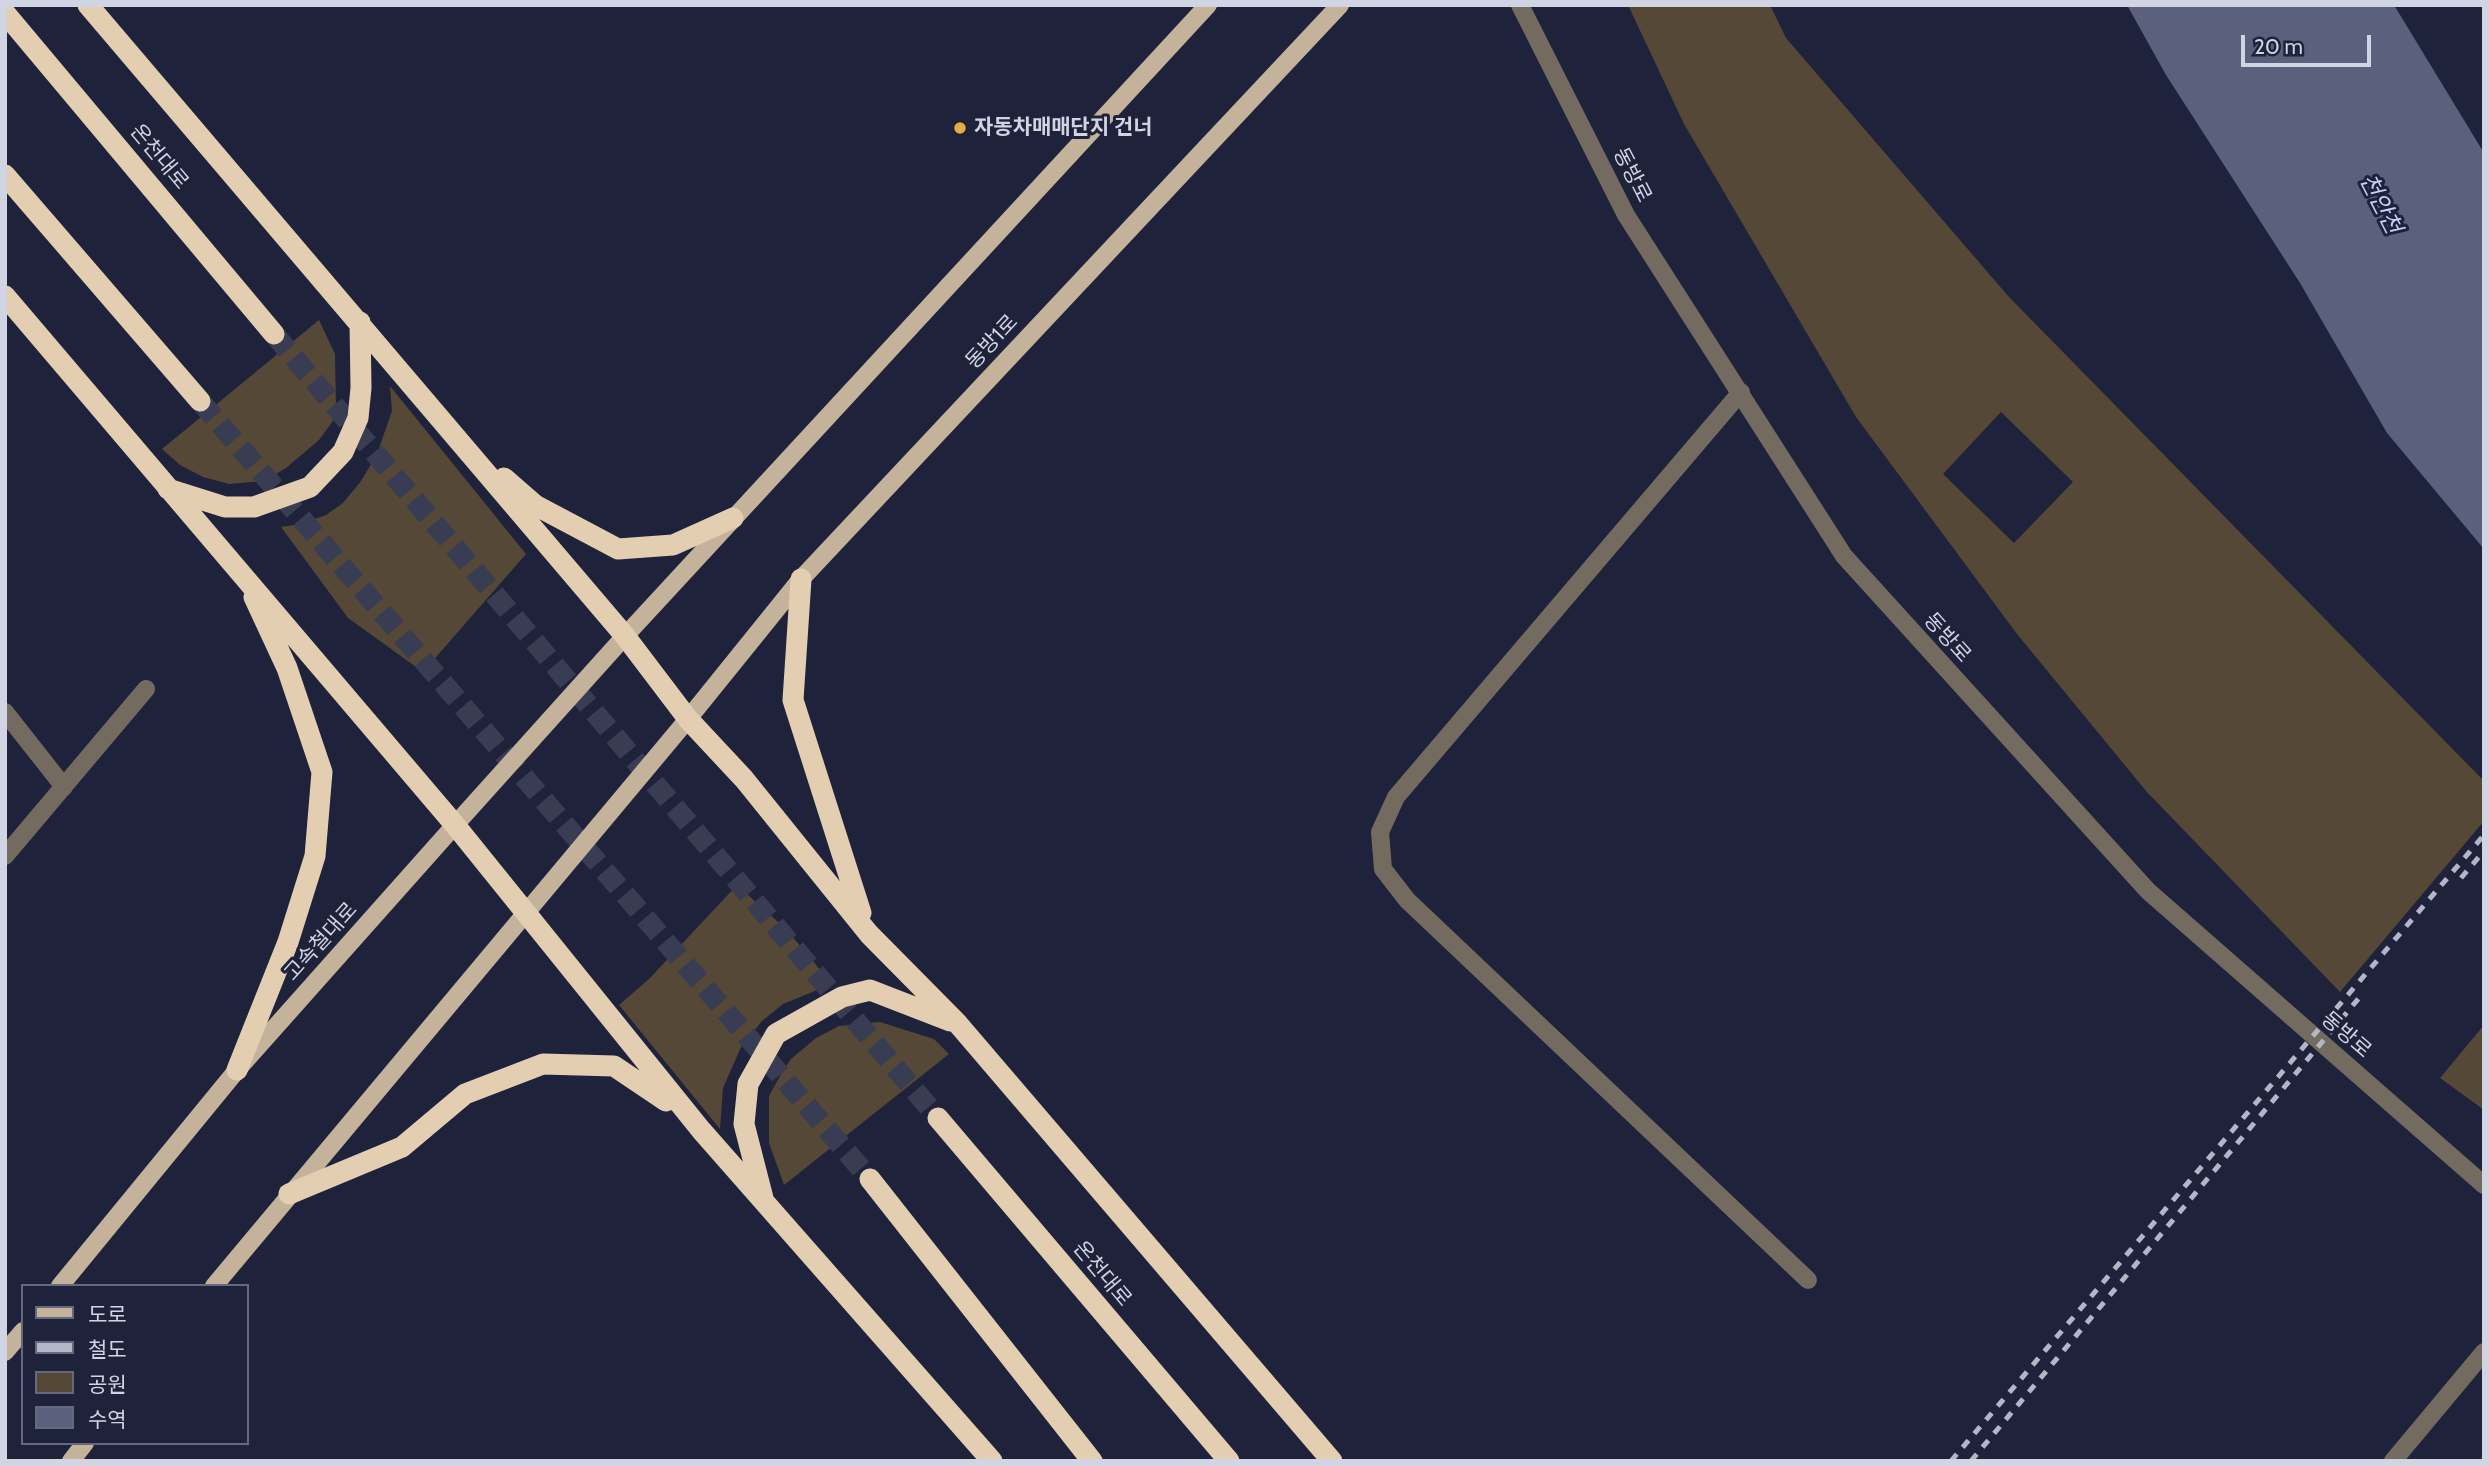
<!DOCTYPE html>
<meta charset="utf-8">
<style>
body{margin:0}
#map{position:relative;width:2489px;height:1466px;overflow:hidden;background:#1e223a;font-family:Cabin,"Noto Sans KR",sans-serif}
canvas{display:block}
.frame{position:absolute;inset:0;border:7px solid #d0d4e3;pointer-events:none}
.legend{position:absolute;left:21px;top:1284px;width:228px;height:161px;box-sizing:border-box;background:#1e223a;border:2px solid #65697e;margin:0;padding:9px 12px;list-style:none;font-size:21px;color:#d0d4e3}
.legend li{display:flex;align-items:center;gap:14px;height:35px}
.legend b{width:35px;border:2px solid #65697e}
.scale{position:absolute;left:2241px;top:35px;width:130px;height:32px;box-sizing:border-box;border:4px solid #d0d4e3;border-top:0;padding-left:9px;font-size:21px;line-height:24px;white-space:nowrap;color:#d0d4e3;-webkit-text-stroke:5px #1e223a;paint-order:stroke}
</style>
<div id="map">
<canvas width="2489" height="1466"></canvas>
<div class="frame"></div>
<ul class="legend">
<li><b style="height:9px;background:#c4b29b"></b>도로</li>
<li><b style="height:9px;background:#b2b6c7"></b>철도</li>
<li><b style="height:19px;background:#554837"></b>공원</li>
<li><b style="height:19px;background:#5b617d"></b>수역</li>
</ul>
<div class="scale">20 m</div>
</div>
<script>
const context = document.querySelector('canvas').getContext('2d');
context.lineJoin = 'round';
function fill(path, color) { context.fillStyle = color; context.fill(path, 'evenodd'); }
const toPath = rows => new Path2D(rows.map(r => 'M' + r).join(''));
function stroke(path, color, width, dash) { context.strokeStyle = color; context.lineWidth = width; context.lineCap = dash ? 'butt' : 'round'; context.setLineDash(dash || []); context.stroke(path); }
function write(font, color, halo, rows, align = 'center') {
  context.font = font + ' Cabin,"Noto Sans KR",sans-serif'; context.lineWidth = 6; context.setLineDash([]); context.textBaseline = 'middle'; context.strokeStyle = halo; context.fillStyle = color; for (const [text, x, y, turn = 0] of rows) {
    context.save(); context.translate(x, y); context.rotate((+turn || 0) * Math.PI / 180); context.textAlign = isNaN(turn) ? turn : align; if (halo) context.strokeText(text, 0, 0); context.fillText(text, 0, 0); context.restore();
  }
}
fill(toPath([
 [1628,5,1770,5,1786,38,2009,297,2484,781,2484,821,2340,992,2146,791,2017,634,1856,417,1684,124],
 [2001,412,2073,482,2014,543,1943,474],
 [319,320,335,354,336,407,333,421,319,440,286,468,264,481,229,484,203,477,180,465,162,449],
 [390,386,526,554,423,672,348,618,281,527,301,524,326,515,343,503,361,481,377,454,392,411],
 [737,885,787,930,832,984,783,1004,762,1021,741,1047,723,1088,720,1129,619,1005,649,979],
 [880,1022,934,1039,949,1054,784,1185,769,1143,769,1096,780,1076,791,1059,816,1038,839,1026],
 [2484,1025,2484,1110,2440,1078]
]), '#554837');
fill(toPath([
 [2127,5,2394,5,2484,153,2484,549,2387,433,2300,283,2166,75]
]), '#5b617d');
stroke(toPath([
 [274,334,938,1118],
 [200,401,870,1179]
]), '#393d53', 21, [21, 10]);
stroke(toPath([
 [1520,5,1626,215,1844,556,2148,891,2484,1185],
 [1741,392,1396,797,1380,832,1383,869,1407,900,1808,1280],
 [5,712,64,787],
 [5,856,146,689],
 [2393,1461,2484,1352]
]), '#736b60', 18);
stroke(toPath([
 [60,1286,237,1070,455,825,625,636,1208,5],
 [214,1286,688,719,801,579,1340,5],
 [5,1352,23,1331],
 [71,1461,85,1443]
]), '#c4b29b', 18);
stroke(toPath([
 [88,5,625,636,688,719,744,779,869,934,958,1024,1332,1461],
 [5,13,274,334],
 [5,175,200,401],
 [5,296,455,825,701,1130,992,1461],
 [504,478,535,505,618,549,673,545,733,518],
 [168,489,225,507,254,507,310,487,343,452,358,418,361,388,360,322],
 [801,579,793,700,861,913],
 [237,1070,288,942,315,856,322,772,287,668,254,597],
 [938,1118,1229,1461],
 [870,1179,1092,1461],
 [289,1194,402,1147,465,1094,543,1064,614,1066,666,1101],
 [763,1198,744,1124,748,1084,776,1034,842,997,870,990,950,1021]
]), '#e3ceb2', 21);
stroke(toPath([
 [2461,878,2484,851],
 [1951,1461,2484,835],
 [1971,1461,2359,998]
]), '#b2b6c7', 5, [9, 9]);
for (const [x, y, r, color] of [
 [960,128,7,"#eea83c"]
]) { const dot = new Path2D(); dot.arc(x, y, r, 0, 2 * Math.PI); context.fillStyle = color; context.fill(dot); stroke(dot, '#1e223a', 2.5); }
write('bold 21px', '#d0d4e3', '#1e223a', [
 ["자동차매매단지 건너",974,128]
], 'left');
write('21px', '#d0d4e3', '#1e223a', [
 ["온천대로",159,157,50],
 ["동방로",1632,175,63],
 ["동방1로",992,342,-47],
 ["동방로",1947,638,48],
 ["고속철대로",321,942,-48],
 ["동방로",2346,1035,41],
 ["온천대로",1102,1274,50]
]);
write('italic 23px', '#c6d0fa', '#1e223a', [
 ["천안천",2380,204,63]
]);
</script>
